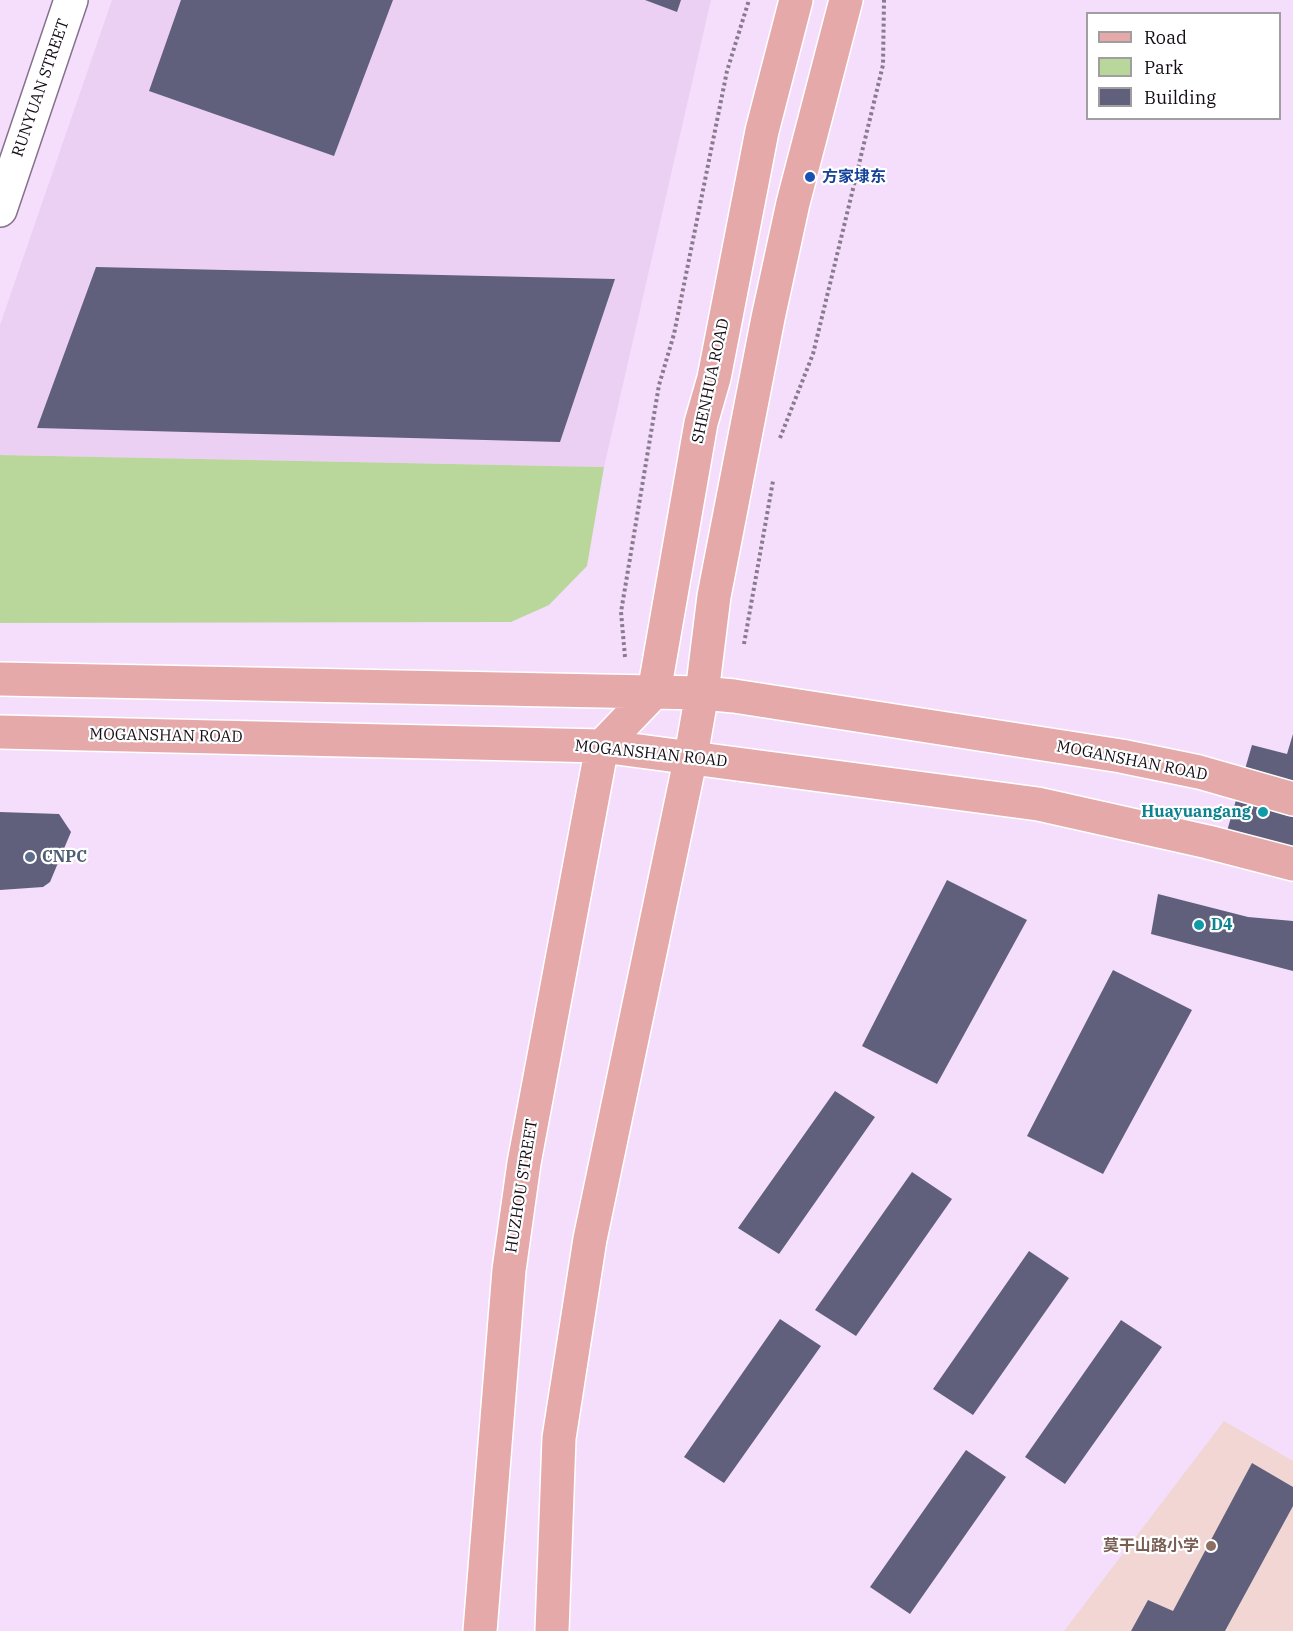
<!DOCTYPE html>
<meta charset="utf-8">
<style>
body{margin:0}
#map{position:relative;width:1293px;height:1631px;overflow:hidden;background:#f4defc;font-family:"IBM Plex Serif",serif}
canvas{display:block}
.legend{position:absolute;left:1086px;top:12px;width:195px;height:108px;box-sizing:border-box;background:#fff;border:2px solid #a19ea2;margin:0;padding:8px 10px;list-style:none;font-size:18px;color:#130c16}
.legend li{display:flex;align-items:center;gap:12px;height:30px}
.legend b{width:30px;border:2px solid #a19ea2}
</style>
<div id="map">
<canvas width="1293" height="1631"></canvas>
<ul class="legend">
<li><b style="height:8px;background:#e6a9a9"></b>Road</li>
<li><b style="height:16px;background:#bad79b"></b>Park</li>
<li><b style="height:16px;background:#60607d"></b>Building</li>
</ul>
</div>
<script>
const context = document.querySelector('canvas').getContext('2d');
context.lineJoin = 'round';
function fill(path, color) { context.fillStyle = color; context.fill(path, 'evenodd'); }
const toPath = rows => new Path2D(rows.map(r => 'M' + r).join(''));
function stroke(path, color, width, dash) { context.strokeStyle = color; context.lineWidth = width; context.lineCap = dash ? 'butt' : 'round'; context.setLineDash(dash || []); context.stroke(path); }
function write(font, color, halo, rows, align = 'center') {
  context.font = font + ' "IBM Plex Serif","Noto Sans SC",serif'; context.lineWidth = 4.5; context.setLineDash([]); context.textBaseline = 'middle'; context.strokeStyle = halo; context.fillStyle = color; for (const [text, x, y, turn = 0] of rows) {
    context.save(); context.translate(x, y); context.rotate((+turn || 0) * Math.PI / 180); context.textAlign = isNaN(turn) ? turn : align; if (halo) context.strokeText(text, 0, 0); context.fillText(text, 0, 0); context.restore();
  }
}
fill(toPath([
 [112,0,711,0,604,467,0,455,0,325]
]), '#ebd0f4');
fill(toPath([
 [1224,1421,1293,1461,1293,1631,1064,1631]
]), '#f1d6d3');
fill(toPath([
 [0,455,603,467,604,467,587,566,549,605,511,622,0,623]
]), '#bad79b');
fill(toPath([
 [181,0,393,0,334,156,149,91],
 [645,0,681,0,677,12],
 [96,267,615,279,560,442,37,428],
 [1293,734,1293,856,1225,838,1252,745,1287,754],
 [0,812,59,814,71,832,50,882,43,887,0,890],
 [947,880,1027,920,937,1084,862,1046],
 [1158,894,1248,917,1293,921,1293,971,1151,934],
 [1113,970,1192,1010,1103,1174,1027,1136],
 [835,1091,875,1117,779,1254,738,1228],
 [912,1172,952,1199,856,1336,815,1310],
 [1029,1251,1069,1278,973,1415,933,1389],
 [780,1319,821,1346,724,1483,684,1457],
 [1121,1320,1162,1347,1065,1484,1025,1457],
 [966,1450,1006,1477,910,1614,870,1587],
 [1252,1463,1293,1487,1293,1506,1225,1631,1131,1631,1148,1600,1173,1611]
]), '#60607d');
const minor = toPath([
 [0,210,71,0]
]);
const major = toPath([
 [0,679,702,693,734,696,1121,756,1199,772,1293,799],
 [0,732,602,746,1038,804,1208,842,1293,864],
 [602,746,654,692,701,423,714,378,762,131,796,0],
 [480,1631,509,1270,524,1163,602,746],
 [552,1631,559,1438,590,1239,691,756,702,693,714,596,768,318,793,203,846,0]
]);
stroke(minor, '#85718c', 36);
stroke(major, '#fff', 36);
stroke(toPath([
 [780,438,813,354,883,65,884,0],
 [744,644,773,481],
 [625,657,621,612,659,385,674,334,727,71,749,0]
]), '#897a8e', 4, [3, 3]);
stroke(minor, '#fff', 33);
stroke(major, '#e6a9a9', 33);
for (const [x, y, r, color] of [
 [810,177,6,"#1a4fb4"],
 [1263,812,6,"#0f9aa8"],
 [30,857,6,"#5c6f8a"],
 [1199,925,6,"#0f9aa8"],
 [1211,1546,6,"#8d6e63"]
]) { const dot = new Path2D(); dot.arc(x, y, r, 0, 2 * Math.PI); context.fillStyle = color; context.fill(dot); stroke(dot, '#fff', 2); }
write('16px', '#130c16', '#fff', [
 ["RUNYUAN STREET",41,88,-71],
 ["SHENHUA ROAD",711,381,-78],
 ["MOGANSHAN ROAD",166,736,1],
 ["MOGANSHAN ROAD",651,754,6],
 ["MOGANSHAN ROAD",1132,761,11],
 ["HUZHOU STREET",522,1186,-81]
]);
write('bold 16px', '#164399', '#fff', [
 ["方家埭东",822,177]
], 'left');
write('bold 16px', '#0d838f', '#fff', [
 ["Huayuangang",1251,812],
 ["D4",1211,925,"left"]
], 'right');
write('bold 16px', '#4e5e75', '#fff', [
 ["CNPC",42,857]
], 'left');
write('bold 16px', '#785e54', '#fff', [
 ["莫干山路小学",1199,1546]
], 'right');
</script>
